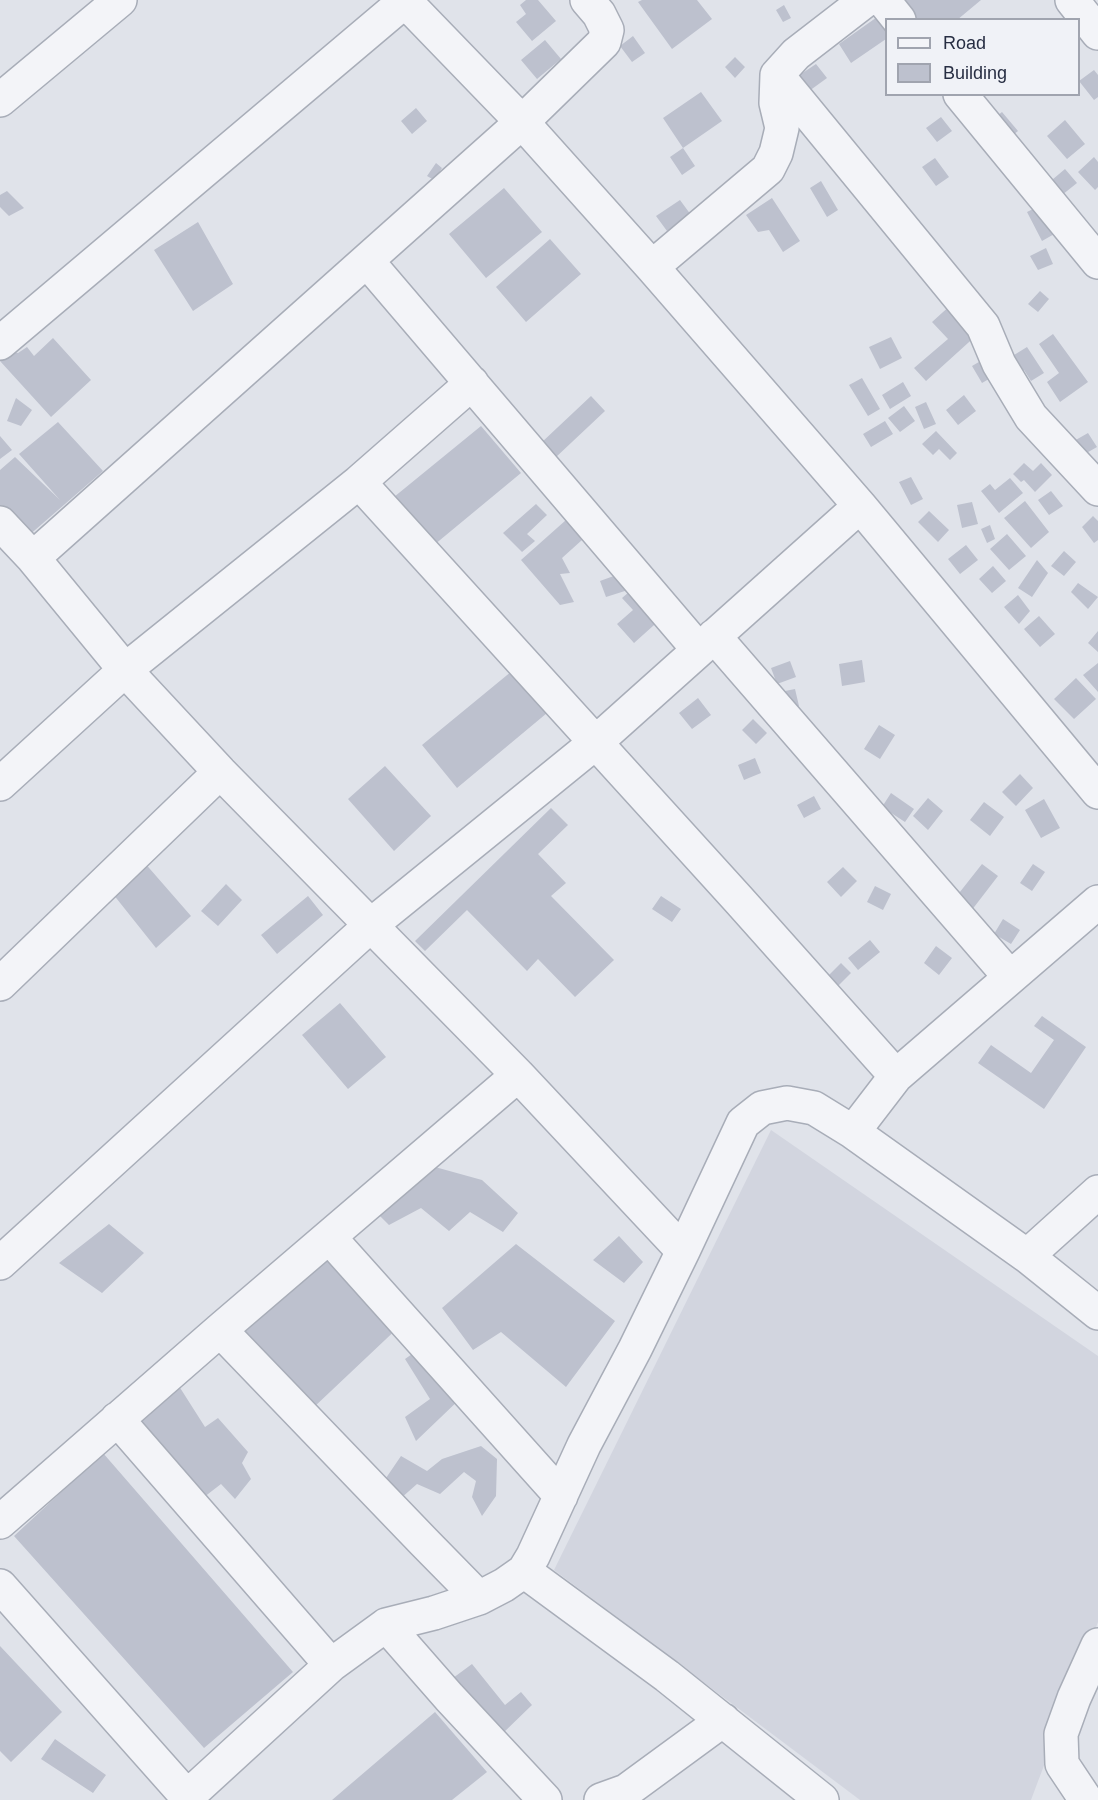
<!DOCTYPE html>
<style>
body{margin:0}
#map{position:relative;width:1098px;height:1800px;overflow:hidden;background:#e0e3ea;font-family:Arial,sans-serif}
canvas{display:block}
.legend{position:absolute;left:885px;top:18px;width:195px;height:78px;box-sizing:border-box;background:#f0f2f7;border:2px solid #a0a4af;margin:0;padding:8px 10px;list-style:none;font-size:18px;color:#272e43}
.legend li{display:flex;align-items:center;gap:12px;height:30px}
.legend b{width:30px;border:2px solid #a0a4af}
</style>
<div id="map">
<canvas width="1098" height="1800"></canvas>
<ul class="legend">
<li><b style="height:8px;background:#f3f4f8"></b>Road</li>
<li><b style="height:16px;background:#bdc1ce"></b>Building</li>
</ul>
</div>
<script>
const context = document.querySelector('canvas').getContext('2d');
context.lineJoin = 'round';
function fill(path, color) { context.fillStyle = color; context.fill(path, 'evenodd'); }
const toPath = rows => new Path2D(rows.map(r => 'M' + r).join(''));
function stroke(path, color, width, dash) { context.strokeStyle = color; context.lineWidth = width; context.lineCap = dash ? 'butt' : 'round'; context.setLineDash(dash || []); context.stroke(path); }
fill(toPath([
 [771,1130,1098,1356,1098,1622,1031,1800,860,1800,554,1570]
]), '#d2d5df');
fill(toPath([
 [526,0,538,0,556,21,532,41,516,22,526,14,520,5],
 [642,0,697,0,712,19,672,49,638,2],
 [894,0,981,0,957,20,910,20],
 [784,5,791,18,783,22,776,10],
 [880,15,886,24,886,39,851,63,839,44],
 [633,36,645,53,632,62,620,46],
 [545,40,561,59,537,79,521,60],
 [735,57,745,67,735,78,725,67],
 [816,64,827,78,805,94,795,78],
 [1094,70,1098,75,1098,97,1094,100,1079,81],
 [701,92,722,121,683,148,663,118],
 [416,108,427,121,412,134,401,121],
 [1002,112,1018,131,1004,142,988,123],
 [941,117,952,131,937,142,926,128],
 [1065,120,1085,144,1067,159,1047,136],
 [683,148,695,166,682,175,670,157],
 [1094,157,1098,162,1098,187,1095,190,1078,172],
 [935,158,949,177,936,186,922,167],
 [436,163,442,168,434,180,427,176],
 [1065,169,1077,183,1057,199,1046,185],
 [821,181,838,210,827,217,810,188],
 [504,188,542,232,486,278,449,234],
 [7,191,24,208,9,216,0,207,0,195],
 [772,198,800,241,783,252,769,230,758,232,746,215],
 [680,200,691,215,667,231,656,216],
 [1041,205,1056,233,1042,241,1027,212],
 [198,222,233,284,193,311,154,250],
 [550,239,581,274,526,322,496,287],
 [1046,248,1053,264,1038,270,1030,256],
 [1040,291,1049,299,1038,312,1028,304],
 [953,303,979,333,926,381,914,368,948,339,932,322],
 [1053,334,1088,382,1060,402,1047,382,1059,373,1039,344],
 [891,337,902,358,880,369,869,347],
 [53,338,91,380,51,417,0,361,11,351,18,353,27,347,34,356],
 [1027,347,1044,373,1031,381,1024,370,1016,375,1006,360],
 [984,359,994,376,982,383,972,366],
 [862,378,880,409,868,416,849,385],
 [903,382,911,396,890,409,882,395],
 [964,395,976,411,958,425,946,410],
 [591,396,605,411,555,458,541,443],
 [16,398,32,410,21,426,7,421],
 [926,402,936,424,924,429,915,407],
 [904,406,915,421,900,432,888,418],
 [885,421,893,434,871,447,863,434],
 [58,422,103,471,27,537,0,509,0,470,15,457,60,500,19,454],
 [481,426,521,473,434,545,394,497],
 [936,431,957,453,950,460,939,449,933,455,922,444],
 [1088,433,1097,447,1083,455,1074,441],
 [0,436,12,450,0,459],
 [1024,463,1033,471,1041,463,1052,475,1035,492,1024,480,1021,482,1013,474],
 [911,477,923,499,911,505,899,482],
 [1010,478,1023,493,999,513,981,491,990,484,995,490],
 [1051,491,1063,506,1049,515,1038,500],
 [1025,501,1049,532,1031,548,1004,518],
 [972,502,978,524,962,528,957,505],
 [536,504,547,515,527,534,535,541,522,552,503,533],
 [929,511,949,530,938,542,918,522],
 [1093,516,1098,521,1098,540,1094,543,1082,527],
 [566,520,582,540,562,558,570,573,560,574,574,602,560,605,521,560],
 [990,525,995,539,987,543,981,529],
 [1007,534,1026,556,1009,570,990,549],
 [966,545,978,560,960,574,948,559],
 [1064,551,1076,562,1064,576,1051,566],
 [1037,560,1048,573,1032,597,1018,588],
 [993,566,1006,581,992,593,979,579],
 [622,573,628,590,606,597,600,581],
 [1078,583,1098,597,1088,609,1071,592],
 [636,586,663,617,634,643,617,624,633,610,622,598],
 [1018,595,1030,611,1019,624,1004,607],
 [1039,616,1055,634,1040,647,1024,629],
 [1098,631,1098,652,1088,643],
 [862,660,865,682,842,686,839,664],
 [790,661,796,677,777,684,771,668],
 [1098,663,1098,692,1083,675],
 [512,671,547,713,457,788,422,745],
 [1076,678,1096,699,1074,719,1054,699],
 [795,689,799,706,783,709,780,692],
 [698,698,711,715,692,729,679,713],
 [753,719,767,733,756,744,742,730],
 [879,725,895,735,880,759,864,749],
 [755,758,761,773,744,780,738,765],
 [385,766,431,816,394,851,348,799],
 [1020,774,1033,788,1016,806,1002,792],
 [891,793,914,809,905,822,882,807],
 [814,796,821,809,804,818,797,805],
 [928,798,943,811,928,830,913,816],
 [1044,799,1060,828,1041,838,1025,810],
 [984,802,1004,817,990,836,970,820],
 [551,808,568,825,538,854,566,883,551,896,614,960,575,997,538,959,527,971,467,910,425,951,415,941],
 [143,861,191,916,156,948,109,889],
 [982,864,998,876,968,915,952,902],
 [1033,864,1045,872,1032,891,1020,883],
 [843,867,857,881,841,897,827,882],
 [226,884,242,900,218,926,201,911],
 [875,886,891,894,883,910,867,902],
 [308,896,323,915,277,954,261,935],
 [661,896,681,909,672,922,652,909],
 [1003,919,1020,930,1011,944,994,934],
 [870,940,880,952,858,970,848,958],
 [936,946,952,958,939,975,924,963],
 [841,963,851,973,830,994,823,981],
 [340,1003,386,1057,348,1089,302,1035],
 [1042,1016,1086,1047,1044,1109,978,1063,991,1045,1031,1073,1054,1040,1034,1026],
 [435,1167,482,1180,518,1213,503,1232,470,1212,449,1231,421,1208,389,1225,377,1213],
 [109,1224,144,1253,102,1293,59,1263],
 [619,1236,643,1262,624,1283,593,1260],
 [516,1244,615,1321,566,1387,501,1332,473,1350,442,1308],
 [326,1255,403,1323,313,1408,241,1333],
 [422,1347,463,1396,416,1441,405,1417,430,1399,405,1359],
 [177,1383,205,1427,218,1418,248,1452,242,1463,251,1479,235,1499,221,1484,199,1501,135,1420],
 [481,1446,497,1459,496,1496,482,1516,472,1497,476,1481,464,1472,440,1494,417,1484,400,1499,386,1478,401,1456,427,1471,442,1459],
 [103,1453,293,1672,204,1748,14,1536],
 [0,1646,62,1712,11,1762,0,1751],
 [472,1664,505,1705,521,1692,532,1705,501,1735,453,1678],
 [435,1712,487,1772,452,1800,332,1800],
 [55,1739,106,1775,93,1793,41,1759]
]), '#bdc1ce');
const street = toPath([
 [404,0,522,122,652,267,860,506,1098,792],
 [883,0,899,20],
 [1072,0,1098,33],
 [777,75,983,326,999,364,1031,417,1098,489],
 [960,94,1098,262],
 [0,100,120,0],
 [367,261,699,650],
 [652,267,768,169,776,153,782,128,776,103,777,75,796,54,866,0],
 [0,343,405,1],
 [359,482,738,899,896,1076],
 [0,523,33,558,125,670,220,772,518,1075,683,1251],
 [33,558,522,122,604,42,607,30,599,14,587,0],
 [714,636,1010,977],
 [0,784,125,670,359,482,472,383],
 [0,984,220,772],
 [853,1132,896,1076,1098,902],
 [329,1237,561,1496],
 [1027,1256,1098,1192],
 [0,1263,371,925,595,743,860,506],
 [220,1330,424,1542,479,1598],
 [117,1419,331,1665],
 [0,1522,220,1330,518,1075],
 [524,1571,667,1676,822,1800],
 [0,1586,190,1800],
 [386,1625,449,1697,545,1800],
 [187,1797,331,1665,386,1625,434,1613,479,1598,504,1585,524,1571,533,1556,584,1445,635,1349,683,1251,743,1123,762,1108,787,1103,814,1108,853,1132,1027,1256,1098,1313],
 [601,1800,626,1791,723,1720],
 [1086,1800,1062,1764,1061,1734,1074,1698,1098,1645]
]);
stroke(street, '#a8adb8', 36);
stroke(street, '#f3f4f8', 33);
</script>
